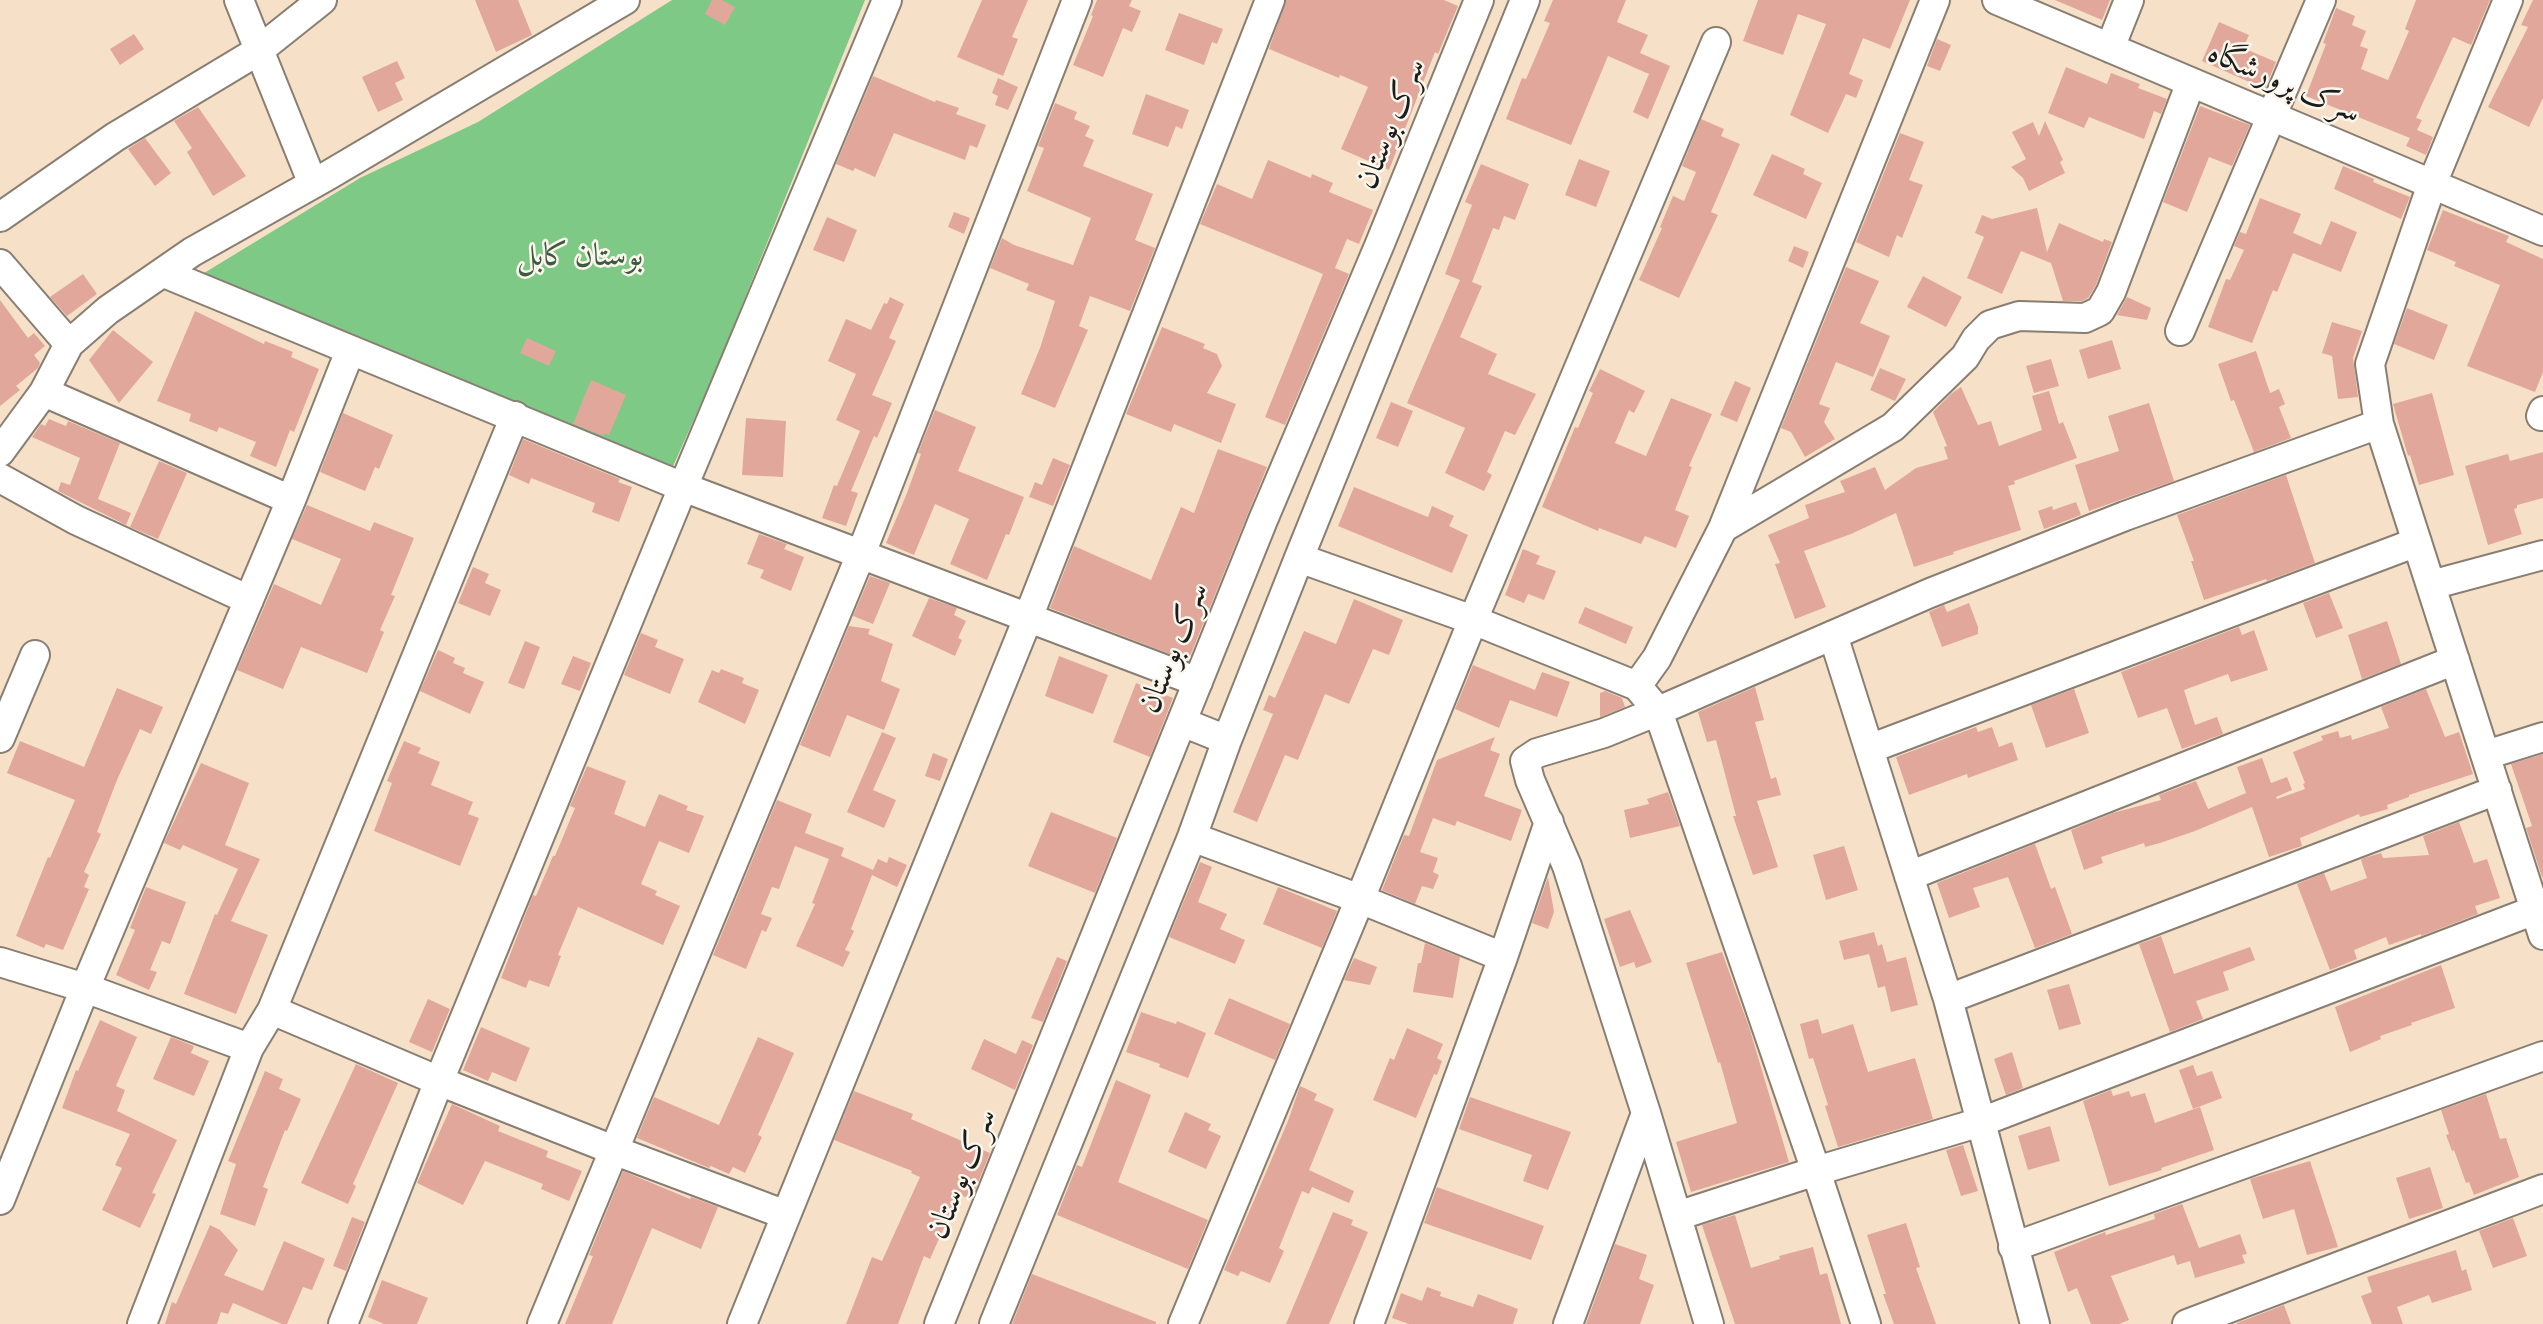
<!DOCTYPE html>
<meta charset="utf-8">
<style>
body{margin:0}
canvas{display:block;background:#f6e1c8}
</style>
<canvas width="2543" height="1324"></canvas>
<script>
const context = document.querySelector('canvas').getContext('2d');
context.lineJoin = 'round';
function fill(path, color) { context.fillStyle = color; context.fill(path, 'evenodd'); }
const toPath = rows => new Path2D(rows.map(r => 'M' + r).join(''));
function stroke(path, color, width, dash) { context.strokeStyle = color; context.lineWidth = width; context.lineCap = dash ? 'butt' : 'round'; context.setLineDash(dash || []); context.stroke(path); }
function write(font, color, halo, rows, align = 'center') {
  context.font = font + ' "EB Garamond",Amiri,serif'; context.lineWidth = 5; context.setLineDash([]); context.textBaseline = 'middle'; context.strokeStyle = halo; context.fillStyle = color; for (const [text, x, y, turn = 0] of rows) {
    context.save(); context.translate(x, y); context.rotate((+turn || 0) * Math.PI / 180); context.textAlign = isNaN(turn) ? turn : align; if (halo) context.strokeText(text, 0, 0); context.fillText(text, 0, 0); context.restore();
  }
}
fill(toPath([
 [672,0,865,0,715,372,670,473,191,281,360,178,478,122]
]), '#7ec986');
fill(toPath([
 [475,0,518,0,532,35,496,52],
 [712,0,722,0,735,7,725,25,705,14],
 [982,0,1028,0,1012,37,1018,39,1003,76,957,57],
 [1097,0,1132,0,1129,6,1141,11,1132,32,1123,28,1103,77,1073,65,1093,16,1091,15],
 [1286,0,1444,0,1458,6,1438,54,1435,52,1389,170,1341,149,1368,87,1340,75,1339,78,1269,49],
 [1553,0,1626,0,1617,22,1648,35,1640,53,1670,66,1648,119,1633,112,1649,74,1608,56,1571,145,1506,119,1522,78,1526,79,1550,23,1544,21],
 [1758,0,1910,0,1890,49,1863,38,1849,74,1863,80,1856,98,1846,94,1828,133,1790,115,1826,24,1798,14,1783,55,1743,41],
 [2055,0,2110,0,2102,20],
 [2416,0,2490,0,2471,45,2453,37,2416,118,2422,120,2417,130,2433,137,2426,155,2406,146,2410,138,2306,96,2326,44,2323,43,2336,8,2355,16,2352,25,2366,31,2360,46,2368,49,2361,69,2388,80,2409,31,2405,29],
 [2533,0,2543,0,2543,98,2529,127,2488,107,2528,27,2521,25],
 [1179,13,1223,29,1217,44,1212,42,1204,65,1165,50],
 [2219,22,2249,35,2243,48,2276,62,2265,89,2202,61],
 [134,34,144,49,120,65,110,49],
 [1937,39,1951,45,1940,71,1927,66],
 [397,61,405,78,395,83,403,100,378,112,362,77],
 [2066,67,2107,84,2111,73,2140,84,2138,88,2167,99,2161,114,2154,111,2144,139,2089,117,2084,128,2048,113],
 [873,76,935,102,936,100,959,108,956,114,986,125,977,148,970,145,965,160,894,133,875,177,855,168,853,171,836,164],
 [998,78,1018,87,1008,110,995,105,998,96,992,93],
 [1146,94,1189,110,1182,129,1176,126,1168,147,1132,134],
 [1055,103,1077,112,1074,119,1090,126,1085,136,1094,140,1083,166,1153,194,1135,240,1155,248,1130,311,1090,296,1079,326,1088,330,1055,408,1021,394,1040,348,1055,301,1026,290,1029,284,990,268,1002,238,1014,245,1073,265,1091,218,1027,191,1044,148,1038,146],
 [2200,106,2250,125,2232,166,2209,157,2187,212,2163,202],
 [198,107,246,176,213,196,187,152,192,148,174,121],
 [1701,119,1724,129,1721,136,1740,144,1711,212,1718,215,1679,298,1639,280,1662,228,1660,227,1673,196,1684,201,1696,172,1682,166],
 [2045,121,2063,160,2060,162,2065,173,2029,191,2023,178,2011,167,2026,159,2012,132,2033,122,2039,136],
 [1900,133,1924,142,1909,180,1923,185,1902,238,1897,235,1889,257,1856,242],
 [145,138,171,173,155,186,128,149],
 [1772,154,1805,169,1803,174,1822,183,1806,219,1753,195],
 [1579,159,1610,171,1596,207,1565,195],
 [1268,160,1311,178,1312,174,1333,183,1329,192,1373,210,1359,244,1347,239,1335,268,1349,274,1285,425,1265,417,1323,274,1200,224,1217,184,1252,199],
 [1481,164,1529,184,1515,220,1504,216,1499,230,1493,228,1472,282,1482,286,1460,337,1497,354,1488,374,1536,394,1515,435,1505,431,1487,472,1492,475,1484,491,1445,473,1465,428,1407,403,1460,280,1445,274,1472,205,1465,202],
 [2343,166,2374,179,2373,182,2410,197,2401,219,2334,189],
 [2260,198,2301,214,2293,233,2321,245,2331,221,2357,232,2341,272,2293,253,2277,292,2273,290,2252,343,2208,327,2226,279,2230,280,2244,250,2234,246,2240,232,2246,234],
 [2037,208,2047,252,2059,223,2103,242,2104,239,2112,242,2096,285,2088,298,2082,301,2063,301,2051,263,2021,251,2002,294,1967,278,1984,237,1975,233,1982,215,1992,219],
 [2443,210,2509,236,2506,242,2543,259,2543,372,2535,392,2467,366,2500,285,2454,266,2456,262,2427,250],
 [954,212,970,218,964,234,948,227],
 [827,217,857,230,844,262,813,250],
 [1794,246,1809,252,1803,268,1788,261],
 [1846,267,1879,281,1860,323,1890,336,1873,377,1836,362,1819,404,1830,408,1824,422,1835,439,1805,457,1791,432,1781,428],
 [83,274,97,294,67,316,50,297],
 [1923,276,1962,297,1946,327,1907,307],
 [890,297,904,304,889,338,896,341,872,395,892,403,877,438,874,436,851,491,858,493,846,526,822,518,834,485,837,486,860,431,836,420,856,374,828,361,846,319,871,330,884,303,887,304],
 [2127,297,2151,308,2147,320,2117,315],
 [0,300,28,338,34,333,45,346,34,355,40,363,38,368,16,386,20,390,0,406],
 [2407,308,2448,325,2434,360,2394,344],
 [195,311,264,344,265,341,293,352,291,357,319,369,294,432,290,430,276,467,250,456,256,442,219,427,217,432,189,421,191,414,157,401],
 [2332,322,2362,331,2353,358,2358,397,2338,399,2332,356,2322,353],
 [1162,327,1205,344,1203,348,1217,354,1222,366,1207,393,1236,404,1221,443,1174,424,1171,432,1126,414],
 [113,330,153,362,119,403,89,360],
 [527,338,556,351,549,366,520,353],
 [2112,340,2121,369,2088,379,2079,350],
 [2256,351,2270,393,2279,389,2285,404,2279,407,2291,438,2254,452,2234,400,2231,401,2218,364],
 [2051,359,2059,386,2034,393,2026,366],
 [1880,368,1906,379,1895,401,1870,390],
 [1600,369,1645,391,1634,413,1629,410,1615,443,1646,456,1671,398,1712,414,1689,466,1692,467,1675,510,1689,516,1676,548,1645,536,1641,544,1599,528,1598,531,1542,507,1575,427,1578,428,1593,393,1589,391],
 [591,380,626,395,609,435,605,433,604,436,573,424],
 [1735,381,1751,388,1737,422,1720,415],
 [1961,387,1978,425,1991,421,1999,446,2042,430,2032,396,2049,391,2059,424,2063,422,2077,458,2014,481,2015,484,2008,486,2021,530,1953,552,1954,554,1914,567,1896,513,1851,534,1804,551,1826,607,1795,619,1775,564,1780,563,1768,535,1809,518,1805,505,1845,492,1840,481,1875,467,1885,490,1916,468,1948,459,1944,447,1947,446,1933,412,1952,393],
 [2432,393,2454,475,2419,485,2410,455,2408,456,2393,404],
 [1391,402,1413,411,1398,447,1376,438],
 [2149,403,2174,481,2089,511,2075,465,2119,451,2108,416],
 [935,410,976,427,958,471,1024,497,1009,535,1006,534,987,580,950,564,969,519,935,504,914,555,886,543,907,493,921,454,918,453],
 [343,413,393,435,379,469,375,467,365,491,320,472],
 [746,418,786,421,783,477,742,475],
 [49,419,66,426,68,421,120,443,98,499,131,513,126,525,58,491,61,482,70,485,80,458,32,437,41,424,45,426],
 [523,439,620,479,618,482,632,487,619,522,592,512,595,503,531,478,529,484,509,475],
 [1218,449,1267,467,1188,661,1050,608,1074,546,1151,580,1181,507,1194,513],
 [2543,452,2543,498,2517,505,2517,508,2514,509,2522,534,2488,545,2465,466,2508,454,2510,461],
 [1053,458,1070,465,1053,506,1029,497,1035,482,1042,485],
 [159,461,187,473,158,539,130,527],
 [2286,475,2315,563,2267,581,2266,579,2204,600,2191,561,2194,561,2177,515],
 [1354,487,1428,517,1432,506,1454,516,1449,526,1468,535,1452,573,1338,526],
 [2076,502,2081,515,2044,529,2038,511,2052,506,2053,510],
 [307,505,370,531,374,522,414,538,391,595,395,596,380,630,384,632,367,673,301,647,283,689,237,670,274,584,321,605,341,559,292,539],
 [759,534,787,544,784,549,804,557,791,591,760,578,764,570,747,564],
 [1523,549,1540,556,1536,564,1556,571,1544,600,1528,594,1524,603,1505,595],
 [473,567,489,574,485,583,501,590,490,616,458,603],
 [870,576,890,583,873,624,853,616],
 [2329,593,2343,628,2316,638,2303,603],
 [929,598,957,608,954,615,966,621,958,638,962,640,955,656,912,636],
 [1354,599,1403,620,1389,655,1373,649,1349,704,1325,694,1298,760,1285,755,1257,822,1233,812,1273,714,1263,710,1269,695,1275,698,1304,631,1336,644],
 [1969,603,1978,627,1978,634,1942,647,1929,612,1944,605,1947,612],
 [1585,607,1633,627,1626,644,1578,623],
 [2387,621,2401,664,2362,679,2348,635],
 [849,626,870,629,868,634,893,644,881,681,900,689,884,730,847,715,830,757,800,745],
 [2239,627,2242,635,2254,630,2268,670,2231,682,2228,674,2184,690,2195,725,2217,717,2223,734,2182,749,2167,708,2138,718,2121,672],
 [641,633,658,640,655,647,684,659,670,694,624,675],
 [525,641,540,647,524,689,508,683],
 [438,650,455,658,453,663,465,668,463,673,484,682,470,714,420,691],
 [573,656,591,663,580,691,561,684],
 [1059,656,1108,675,1093,714,1045,696],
 [1473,665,1535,690,1542,672,1570,682,1557,717,1510,700,1499,728,1455,709],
 [721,669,744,678,742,683,759,690,745,724,698,702,712,670,719,673],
 [1136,683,1173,698,1150,757,1113,742],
 [1755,687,1764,720,1755,722,1771,779,1776,777,1781,795,1757,801,1778,867,1753,875,1733,816,1736,816,1716,740,1707,742,1698,712],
 [117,688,163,707,151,734,140,729,117,780,97,832,101,834,84,872,89,875,84,887,89,889,63,950,46,944,44,948,16,936,48,857,50,858,75,800,7,773,20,741,84,767],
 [2074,689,2089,733,2046,748,2031,705],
 [2426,689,2445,737,2459,732,2473,774,2409,795,2409,797,2387,805,2388,809,2360,817,2359,814,2300,838,2302,846,2269,857,2252,807,2195,831,2160,843,2145,847,2144,843,2101,857,2103,863,2084,870,2071,830,2113,813,2161,800,2159,795,2196,781,2208,809,2246,793,2237,767,2262,758,2271,783,2287,777,2292,790,2276,797,2277,799,2305,789,2303,784,2305,783,2293,752,2323,740,2321,736,2338,731,2340,738,2351,735,2352,740,2389,728,2381,707],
 [1605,691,1622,698,1625,707,1600,717,1600,693],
 [1976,727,1978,732,1992,727,1999,747,2012,742,2018,760,1968,778,1967,774,1909,795,1896,757],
 [882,732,896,738,873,790,896,800,884,828,847,812],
 [1495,737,1490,750,1500,754,1484,796,1522,810,1511,841,1457,821,1455,826,1433,818,1420,852,1438,858,1433,872,1439,875,1433,889,1422,886,1415,904,1382,890,1404,835,1409,836,1437,760],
 [404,741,421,748,418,753,440,762,431,785,473,802,468,814,479,818,460,866,374,831,392,783,387,781],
 [933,753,948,759,940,781,925,776],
 [2543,754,2543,877,2542,877,2526,828,2532,826,2511,764],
 [201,763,249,783,225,845,260,859,231,921,268,935,236,1014,184,994,215,914,217,915,238,869,183,845,180,850,164,843],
 [587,766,626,781,614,814,645,827,659,794,688,806,686,810,704,816,689,853,659,841,641,884,657,891,655,895,680,906,663,945,578,907,558,955,561,956,549,987,529,980,526,988,501,978,533,895,536,896,553,856,555,856,575,808,570,806],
 [1668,792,1680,826,1630,838,1624,810,1649,804,1647,799],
 [777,800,812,814,805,833,844,848,841,856,873,870,878,859,887,863,889,857,907,865,897,887,872,875,851,929,854,931,845,950,850,952,843,967,796,946,815,904,812,903,829,859,795,846,779,889,772,887,761,914,772,918,766,932,762,930,746,969,713,955],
 [1051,812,1117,838,1095,893,1028,866],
 [2459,822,2474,863,2487,859,2500,898,2475,906,2478,914,2421,936,2421,934,2389,945,2386,937,2354,950,2357,959,2330,970,2297,884,2324,873,2331,891,2367,878,2361,860,2364,858,2381,853,2383,858,2429,855,2423,836],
 [2035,844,2051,889,2055,887,2072,934,2035,948,2008,877,1973,888,1980,907,1949,918,1937,883],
 [1844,846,1858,890,1826,900,1813,855],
 [1200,862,1212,867,1198,902,1227,914,1220,929,1245,940,1235,964,1169,937],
 [1548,877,1554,912,1548,929,1532,923],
 [146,887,186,902,170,944,162,941,150,970,157,972,149,990,116,975,135,930,130,928],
 [1278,887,1337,911,1322,948,1263,924],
 [1630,910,1652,962,1636,968,1634,962,1620,967,1604,919],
 [1874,932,1878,946,1882,944,1887,962,1906,957,1918,1005,1891,1012,1885,986,1878,988,1869,954,1844,960,1839,941],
 [2161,936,2174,974,2250,947,2255,960,2223,972,2229,990,2196,1001,2203,1019,2170,1032,2139,944],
 [1425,943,1460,957,1453,998,1413,992,1418,963,1421,963],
 [1722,952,1750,1030,1789,1162,1691,1192,1676,1142,1737,1123,1720,1062,1718,1063,1686,963],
 [1057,957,1067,961,1043,1022,1031,1018],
 [1354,958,1377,967,1370,985,1344,980],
 [2441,965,2455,1008,2411,1023,2412,1025,2380,1036,2381,1039,2350,1052,2335,1007],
 [2069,984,2081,1024,2059,1030,2047,990],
 [1229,998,1290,1024,1275,1060,1214,1034],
 [428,999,450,1009,432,1052,409,1042],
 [1141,1012,1176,1024,1177,1021,1206,1033,1188,1078,1159,1067,1160,1064,1126,1052],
 [1818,1019,1822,1034,1853,1024,1868,1072,1915,1058,1933,1119,1838,1147,1825,1106,1828,1105,1813,1058,1809,1059,1800,1024],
 [100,1020,137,1037,116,1086,125,1090,117,1111,177,1140,152,1193,156,1194,140,1228,102,1210,122,1168,115,1165,130,1134,62,1108,76,1070,78,1071],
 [481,1027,530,1048,516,1082,492,1072,488,1081,463,1070],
 [1407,1028,1443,1044,1437,1058,1442,1061,1437,1075,1434,1074,1416,1118,1373,1100,1390,1058,1394,1060],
 [171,1037,194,1046,191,1053,209,1061,194,1096,153,1079],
 [758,1037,794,1053,758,1135,762,1137,745,1173,733,1167,729,1174,711,1166,709,1168,637,1138,654,1097,719,1125],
 [984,1039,1016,1054,1022,1040,1033,1045,1015,1090,971,1069],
 [2012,1052,2023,1088,2006,1095,1994,1059],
 [356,1064,398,1083,353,1184,356,1186,348,1204,301,1183],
 [2193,1065,2197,1076,2212,1071,2222,1098,2193,1109,2179,1070],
 [265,1071,283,1079,279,1089,301,1099,287,1131,285,1130,263,1187,268,1189,255,1226,220,1214,236,1164,228,1161],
 [1116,1080,1151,1095,1118,1182,1208,1220,1188,1269,1057,1215,1077,1165,1082,1167],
 [1300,1086,1317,1094,1314,1100,1334,1109,1309,1170,1354,1191,1349,1203,1312,1187,1309,1194,1302,1191,1279,1248,1284,1251,1270,1283,1241,1271,1238,1276,1224,1270,1288,1121],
 [2111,1090,2113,1096,2129,1091,2131,1097,2145,1093,2155,1123,2200,1107,2214,1150,2161,1168,2162,1170,2109,1186,2083,1101],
 [854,1091,913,1114,911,1119,990,1153,971,1200,959,1194,930,1259,924,1256,898,1324,846,1324,872,1257,882,1261,920,1177,911,1173,912,1171,834,1140],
 [2486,1094,2500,1139,2506,1138,2519,1177,2474,1195,2469,1182,2466,1183,2454,1150,2452,1151,2446,1135,2449,1134,2441,1110],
 [1470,1097,1571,1132,1548,1190,1523,1181,1532,1155,1459,1129],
 [452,1104,500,1126,498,1131,548,1151,546,1157,582,1171,569,1201,541,1189,543,1184,485,1161,463,1205,417,1183],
 [1185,1112,1211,1124,1208,1130,1221,1136,1206,1169,1168,1152],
 [2050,1126,2060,1161,2028,1170,2018,1136],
 [1963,1145,1978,1191,1961,1196,1946,1150],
 [2310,1161,2338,1247,2307,1255,2294,1209,2263,1219,2250,1179],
 [2430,1167,2443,1208,2409,1219,2396,1178],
 [623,1171,690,1199,691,1197,718,1207,701,1249,652,1228,612,1324,565,1324,593,1256,589,1255],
 [1437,1187,1544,1226,1531,1260,1424,1223],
 [2182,1204,2199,1248,2240,1234,2247,1254,2242,1255,2245,1263,2195,1278,2190,1261,2177,1265,2174,1255,2111,1276,2129,1320,2119,1324,2091,1324,2077,1288,2068,1292,2054,1252,2105,1232,2106,1235,2155,1219,2154,1214],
 [1333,1212,1353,1220,1351,1225,1368,1232,1350,1275,1329,1324,1286,1324],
 [1735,1215,1751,1268,1780,1259,1779,1256,1813,1247,1820,1275,1827,1273,1841,1324,1735,1324,1702,1225],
 [352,1217,365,1222,346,1271,333,1266],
 [2513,1218,2527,1256,2493,1268,2479,1231],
 [1906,1223,1920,1267,1916,1268,1936,1324,1894,1324,1883,1294,1886,1294,1867,1235],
 [210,1225,220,1230,238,1250,224,1275,263,1291,284,1241,325,1259,312,1290,303,1287,287,1324,282,1324,233,1303,228,1314,221,1312,217,1324,165,1324,172,1302,176,1304],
 [1615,1244,1647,1255,1639,1279,1654,1285,1640,1324,1586,1324],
 [2456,1250,2462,1271,2466,1269,2472,1290,2432,1303,2429,1295,2397,1307,2403,1324,2372,1324,2361,1296,2372,1292,2367,1277],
 [1032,1274,1156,1322,1156,1324,1012,1324],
 [382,1280,428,1298,417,1324,384,1324,368,1317],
 [1427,1287,1441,1292,1440,1296,1473,1307,1478,1294,1518,1309,1513,1324,1409,1324,1392,1318,1401,1293,1422,1301],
 [2284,1305,2291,1324,2237,1324,2237,1323]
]), '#e1a79b');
const minor = toPath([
 [239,0,313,184],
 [1997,0,2543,231],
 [2508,0,2432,184,2370,364,2379,424,2543,935],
 [2110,48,2129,0],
 [0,217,115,137,258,51,322,0],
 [0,264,69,344],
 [164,273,683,487,1198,682],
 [2180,331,2321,0],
 [44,392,291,500],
 [2541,416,2543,411],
 [0,452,44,392,69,344,108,310,192,252,327,176,625,0],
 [0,478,76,520,249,600],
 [1723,528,1893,427,1965,357,1976,339,1990,325,2019,316,2085,318,2100,311,2111,292,2191,82],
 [1299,558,1473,620,1637,686,1658,711,1816,1171,1866,1324],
 [2431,585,2543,555],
 [1833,635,1948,999,2035,1324],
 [1637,686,1657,658,1723,528,1935,0],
 [1182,722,1227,740],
 [0,738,35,655],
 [1869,749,2417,542],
 [2486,755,2543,737],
 [1192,837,1360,899,1503,957],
 [1909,876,2455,660],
 [0,962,85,988,249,1048],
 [1948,999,2497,790],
 [272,1010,439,1081,616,1151,786,1215],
 [0,1200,85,988,291,500,350,351],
 [1677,1216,1816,1171,1981,1122,2535,910],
 [2013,1247,2543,1056],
 [142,1324,249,1048,272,1010,515,416],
 [343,1324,439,1081,683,487,887,0],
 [542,1324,861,554,1077,0],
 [742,1324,1028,618,1270,0],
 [939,1324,1263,520,1379,246,1479,0],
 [994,1324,1192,837,1227,740,1299,558,1525,0],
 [1183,1324,1360,899,1473,620,1716,42],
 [1369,1324,1503,957,1549,822],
 [1568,1324,1646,1113],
 [1709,1324,1646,1113,1567,866,1530,780,1525,761,1537,753,1604,733,1658,711,1930,593,2125,516,2379,424],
 [2187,1324,2543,1189]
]);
stroke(minor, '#897e72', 32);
stroke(minor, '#fff', 28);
write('32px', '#1c1c1c', '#fbf7ec', [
 ["سرک پرورشگاه",2284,83,23],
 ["سرک بوستان",1391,124,-68],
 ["سرک بوستان",1174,648,-68],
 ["سرک بوستان",962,1174,-68]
]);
write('32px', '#3e5941', '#fbf7ec', [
 ["بوستان کابل",580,256]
]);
</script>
